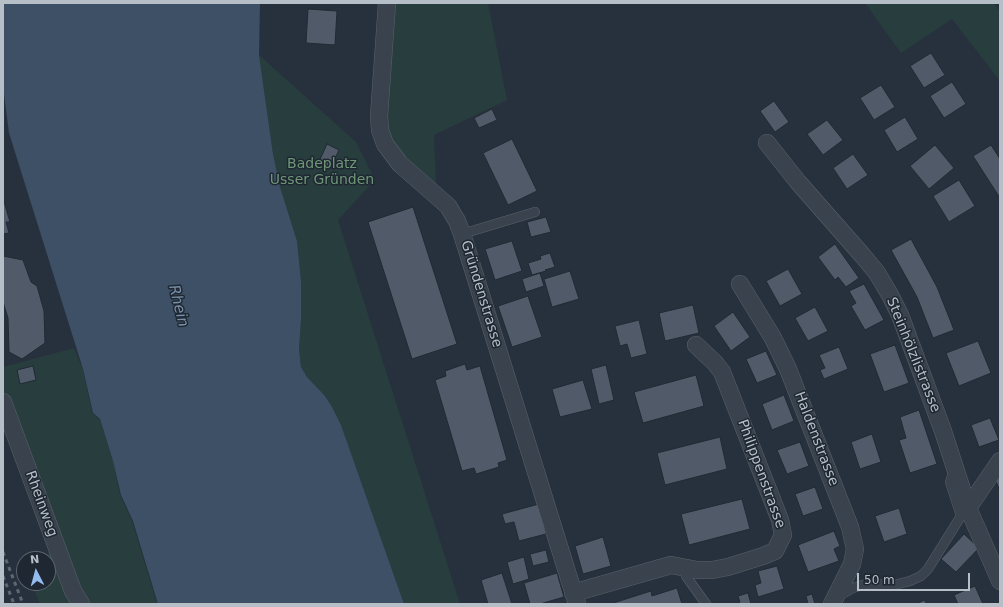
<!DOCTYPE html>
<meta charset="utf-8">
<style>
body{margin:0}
#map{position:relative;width:1003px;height:607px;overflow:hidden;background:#27313d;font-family:"DejaVu Sans",sans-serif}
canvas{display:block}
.frame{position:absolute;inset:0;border:4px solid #b6bec8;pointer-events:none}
.north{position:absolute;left:16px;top:551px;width:40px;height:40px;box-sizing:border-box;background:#1f2832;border:1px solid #5b646e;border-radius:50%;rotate:354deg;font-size:11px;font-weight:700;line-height:16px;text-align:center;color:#b6bec8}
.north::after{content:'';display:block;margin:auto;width:14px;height:18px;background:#93bbf0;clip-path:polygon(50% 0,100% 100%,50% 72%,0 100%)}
.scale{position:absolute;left:857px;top:573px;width:113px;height:18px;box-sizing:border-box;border:2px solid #b6bec8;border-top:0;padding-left:5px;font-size:12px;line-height:14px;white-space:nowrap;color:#b6bec8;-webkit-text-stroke:3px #1f2832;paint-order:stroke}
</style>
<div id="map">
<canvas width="1003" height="607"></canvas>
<div class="frame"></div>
<div class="north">N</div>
<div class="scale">50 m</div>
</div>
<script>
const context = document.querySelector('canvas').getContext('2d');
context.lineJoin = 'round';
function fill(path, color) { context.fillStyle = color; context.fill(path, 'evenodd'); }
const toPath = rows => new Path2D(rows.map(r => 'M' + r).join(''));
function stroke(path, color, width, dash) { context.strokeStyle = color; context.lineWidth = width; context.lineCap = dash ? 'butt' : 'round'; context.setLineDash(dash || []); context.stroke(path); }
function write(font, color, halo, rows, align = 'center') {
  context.font = font + ' "DejaVu Sans",sans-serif'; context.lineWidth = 3; context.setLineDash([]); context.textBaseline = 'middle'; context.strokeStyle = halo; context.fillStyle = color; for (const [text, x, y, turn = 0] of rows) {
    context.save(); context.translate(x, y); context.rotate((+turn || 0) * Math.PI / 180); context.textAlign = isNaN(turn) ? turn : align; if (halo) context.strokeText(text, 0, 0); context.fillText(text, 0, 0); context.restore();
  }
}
fill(toPath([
 [393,3,488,3,507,100,434,135,436,185,401,156,390,138,385,109],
 [865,3,994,3,1000,12,1000,81,952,19,901,53],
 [259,55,356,142,375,180,338,220,460,604,404,604,341,425,332,407,325,396,307,377,301,367,299,349,301,320,301,281,297,241,280,187,273,154],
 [74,348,83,370,92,413,100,420,113,461,120,495,132,521,157,604,76,604,3,408,3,367],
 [50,549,74,604,40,604,31,583,48,583,48,559,45,559]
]), '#283d3e');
fill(toPath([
 [3,3,260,3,259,55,273,154,280,187,297,241,301,281,301,320,299,349,301,367,307,377,325,396,332,407,341,425,404,604,158,604,133,521,121,495,113,461,100,419,93,413,83,369,9,133,3,86]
]), '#3d5065');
const building = toPath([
 [308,9,337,11,335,45,306,43,308,9],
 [931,53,945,75,924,88,910,66,931,53],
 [952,82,966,104,944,118,930,96,952,82],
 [881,85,895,107,874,120,860,98,881,85],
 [774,101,789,122,775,132,760,111,774,101],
 [492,109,497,120,479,128,474,118,492,109],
 [905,117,918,139,897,152,884,130,905,117],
 [827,120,843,140,823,155,807,134,827,120],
 [512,139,537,191,508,205,483,153,512,139],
 [327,144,339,150,330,169,318,164,327,144],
 [935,145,954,168,929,189,910,166,935,145],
 [991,145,1000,159,1000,198,973,156,991,145],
 [853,154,868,175,847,189,833,168,853,154],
 [959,180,975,206,949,222,933,196,959,180],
 [3,198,10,222,6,222,9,233,3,234,3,198],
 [413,207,457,344,412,359,368,222,413,207],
 [546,217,551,232,531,237,527,222,546,217],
 [911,239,937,287,954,330,933,338,917,297,891,250,911,239],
 [512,241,522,271,495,280,485,249,512,241],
 [835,244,859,278,846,287,838,277,835,280,818,257,835,244],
 [550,253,555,267,545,270,546,271,532,275,528,263,541,259,540,256,550,253],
 [3,256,23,260,31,282,37,286,44,311,45,343,22,359,9,352,8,318,3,302,3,256],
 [788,269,802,294,780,306,766,281,788,269],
 [570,271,579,299,552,307,544,279,570,271],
 [540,273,544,286,526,292,522,279,540,273],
 [864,284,884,320,865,330,851,306,856,303,849,291,864,284],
 [528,296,542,337,512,347,498,306,528,296],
 [693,305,699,333,665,341,659,313,693,305],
 [815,307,828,331,808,341,795,318,815,307],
 [733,312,750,337,731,351,714,326,733,312],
 [639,320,647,354,631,358,627,344,620,346,615,326,639,320],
 [978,341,991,373,959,386,946,353,978,341],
 [895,345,909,383,884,392,870,354,895,345],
 [839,347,848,369,824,379,820,370,825,368,819,355,839,347],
 [766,351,777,375,757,383,746,359,766,351],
 [465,364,467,370,480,366,507,460,498,463,499,467,476,474,474,468,462,471,435,380,446,376,445,371,465,364],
 [606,365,614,400,599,404,591,369,606,365],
 [33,366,36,380,20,384,17,370,33,366],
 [696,375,704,406,643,423,634,392,696,375],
 [583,380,592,409,560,417,552,389,583,380],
 [784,395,794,421,772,430,762,404,784,395],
 [919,410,937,464,910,473,899,440,906,438,900,417,919,410],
 [990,418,999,440,979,447,971,425,990,418],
 [872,434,881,462,860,469,851,442,872,434],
 [720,437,727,469,665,485,657,453,720,437],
 [800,442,809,466,787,474,777,450,800,442],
 [1000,477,1000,491,995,479,1000,477],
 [815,487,823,509,803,516,795,494,815,487],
 [742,499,750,529,689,545,681,514,742,499],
 [539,504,546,534,519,541,514,522,505,524,502,514,539,504],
 [899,508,907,534,884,542,875,516,899,508],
 [834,531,840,546,834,549,839,561,808,572,798,545,834,531],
 [964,534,979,548,956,572,941,559,964,534],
 [603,537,611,566,583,574,575,546,603,537],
 [546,550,549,562,533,566,530,554,546,550],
 [524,557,529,579,513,584,507,562,524,557],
 [777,566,784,589,758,597,755,585,761,583,758,571,777,566],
 [502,573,512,604,488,604,481,580,502,573],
 [557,573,564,597,540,604,530,604,524,583,557,573],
 [975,586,983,604,958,604,954,595,975,586],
 [677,588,682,604,610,604,651,591,652,596,677,588],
 [748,593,751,604,732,604,740,602,738,596,748,593],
 [812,594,815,604,808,604,806,596,812,594],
 [924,600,927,604,917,604,924,600]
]);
fill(building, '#505a68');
stroke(building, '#212a34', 1);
const service = toPath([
 [462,234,535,212],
 [683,567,686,576,706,604],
 [839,596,853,588,866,584,894,585,910,581,921,576,928,569,961,516,950,482,954,470]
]);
const minor = toPath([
 [387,3,379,116,380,130,385,144,400,164,448,206,457,221,462,234,577,604],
 [767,143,798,182,863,256,877,273,890,295,900,315,943,431,968,508,1000,581],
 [740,284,773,338,788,369,850,527,855,549,852,564,832,604],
 [3,402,73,591,81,604],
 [968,508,1000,461],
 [573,593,671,565,697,570,712,570,728,567,763,556,775,551,783,535,780,520,722,372,715,363,696,345]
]);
stroke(service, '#58616b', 10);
stroke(minor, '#58616b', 18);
stroke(service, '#3a434d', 9);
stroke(minor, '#3a434d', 17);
stroke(toPath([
 [3,552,23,604],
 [3,576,14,604]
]), '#5d6774', 3, [4, 4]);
write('14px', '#6f9777', '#1f2832', [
 ["Badeplatz",322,164],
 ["Usser Gründen",322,180]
]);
write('14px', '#b6bec8', '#1f2832', [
 ["Gründenstrasse",481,294,73],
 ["Steinhölzlistrasse",913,355,68],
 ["Haldenstrasse",816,439,69],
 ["Philippenstrasse",761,474,70],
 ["Rheinweg",41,504,70]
]);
write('italic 15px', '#7990a9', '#1f2832', [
 ["Rhein",178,306,76]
]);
</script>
